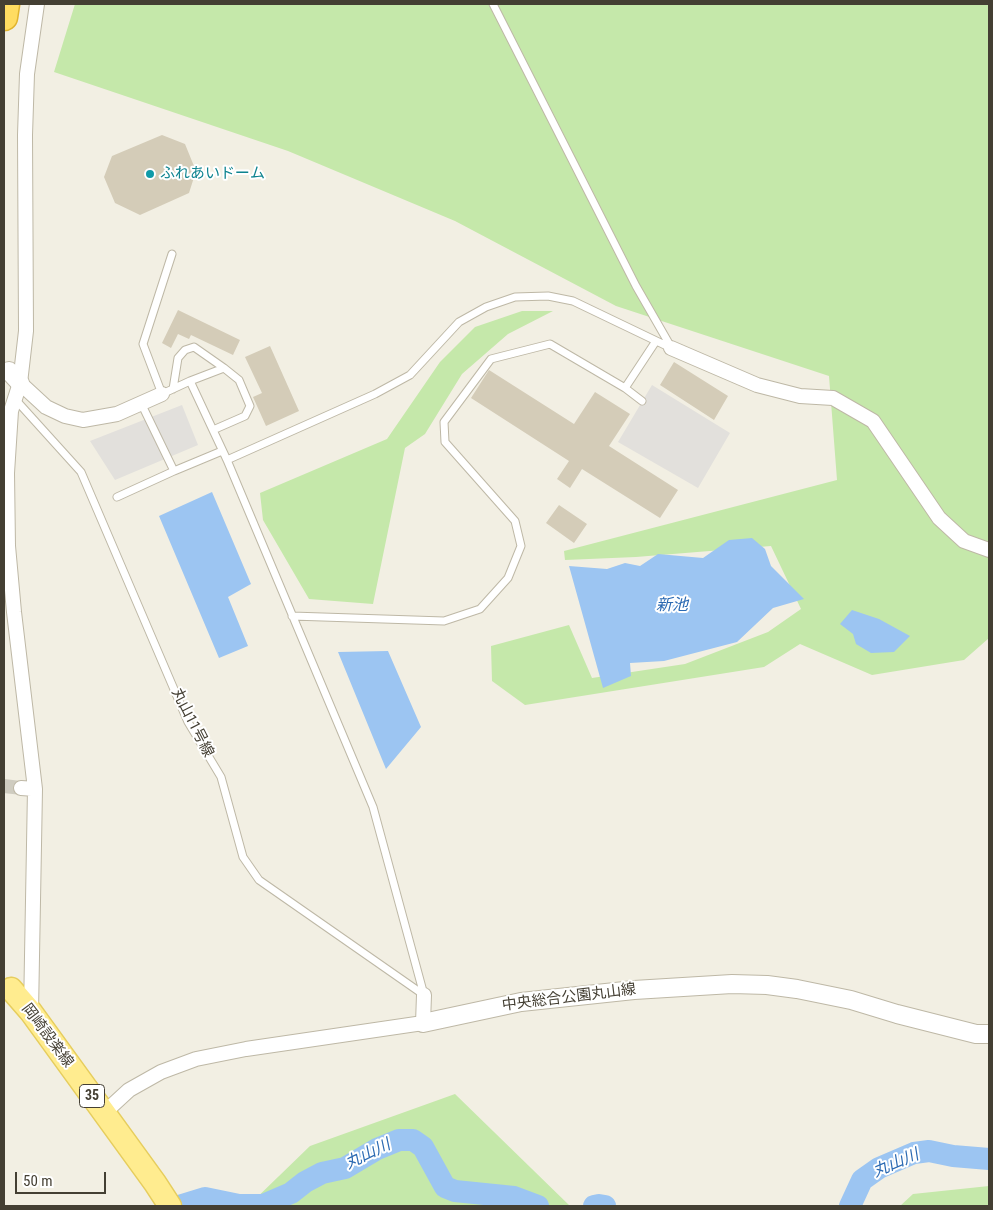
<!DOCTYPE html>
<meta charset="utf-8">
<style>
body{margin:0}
#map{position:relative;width:993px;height:1210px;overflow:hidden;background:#f2efe3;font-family:"Roboto Condensed",sans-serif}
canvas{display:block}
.frame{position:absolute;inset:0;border:5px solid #443f33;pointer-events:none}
.scale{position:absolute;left:15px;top:1172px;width:91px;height:22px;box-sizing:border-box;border:2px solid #443f33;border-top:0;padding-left:6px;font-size:15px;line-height:18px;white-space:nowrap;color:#443f33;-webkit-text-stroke:4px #fff;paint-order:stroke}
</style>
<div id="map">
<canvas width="993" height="1210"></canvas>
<div class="frame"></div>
<div class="scale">50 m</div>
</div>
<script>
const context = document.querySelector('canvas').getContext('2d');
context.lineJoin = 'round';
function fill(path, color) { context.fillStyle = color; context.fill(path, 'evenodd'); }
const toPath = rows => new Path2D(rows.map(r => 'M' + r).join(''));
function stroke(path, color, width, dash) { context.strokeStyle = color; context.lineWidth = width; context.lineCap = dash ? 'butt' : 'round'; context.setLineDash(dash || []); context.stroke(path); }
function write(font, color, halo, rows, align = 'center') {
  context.font = font + ' "Roboto Condensed","Noto Sans JP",sans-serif'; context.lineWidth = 4; context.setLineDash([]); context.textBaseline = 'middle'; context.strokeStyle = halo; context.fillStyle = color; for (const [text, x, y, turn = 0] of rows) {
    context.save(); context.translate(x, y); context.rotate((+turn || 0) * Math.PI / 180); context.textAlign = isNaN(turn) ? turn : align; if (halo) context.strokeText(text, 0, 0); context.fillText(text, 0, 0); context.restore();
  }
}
fill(toPath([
 [75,4,989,4,989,638,964,660,872,675,800,644,764,667,525,705,492,681,491,646,569,625,592,678,685,664,768,632,801,609,771,546,636,557,565,560,564,551,837,480,829,376,616,306,455,221,288,151,54,72],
 [522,311,553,311,508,334,462,374,425,434,405,448,373,604,309,599,263,520,260,493,387,439,440,362,475,327],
 [455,1094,570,1206,248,1206,310,1146],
 [989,1186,989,1206,900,1206,913,1194]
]), '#c5e8aa');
fill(toPath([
 [652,385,730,433,698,488,618,442],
 [182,405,198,445,115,480,90,441]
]), '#e2e0dc');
fill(toPath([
 [212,492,251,584,228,597,248,646,219,658,159,516],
 [752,538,765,549,771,566,804,599,773,608,737,642,664,661,630,663,631,676,603,688,569,566,607,569,625,563,640,566,658,554,703,558,729,540],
 [852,610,879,619,910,636,894,652,871,653,856,644,853,634,840,624],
 [388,651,421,727,386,769,338,652]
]), '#9cc5f2');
stroke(toPath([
 [179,1206,205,1198,239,1205,263,1205,291,1193,305,1182,322,1173,345,1168,377,1149,399,1140,413,1140,423,1147,445,1187,455,1191,514,1197,538,1206],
 [594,1206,599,1205,605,1206],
 [850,1206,862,1180,879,1168,914,1153,929,1151,953,1156,989,1159]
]), '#9cc5f2', 22);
fill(toPath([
 [162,135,185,144,196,171,189,193,140,215,115,203,104,177,112,156],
 [178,310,240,340,233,355,191,335,189,339,178,334,171,348,162,343],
 [270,346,299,411,266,426,253,397,262,393,245,357],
 [674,362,728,396,714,420,660,385],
 [489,370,574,424,595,392,630,414,609,446,678,490,660,518,582,469,570,488,557,479,569,461,471,398],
 [559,505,587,524,574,543,546,523]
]), '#d4ccb8');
stroke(toPath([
 [4,786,21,788]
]), '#cfccc0', 14, [14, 7]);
const service = toPath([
 [493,4,636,286,671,347],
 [172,254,143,344,162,394,190,381,227,460,373,807,424,995],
 [190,381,224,368,239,380,250,406,245,416,213,430],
 [625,388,656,341],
 [173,389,178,358,185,350,194,347,224,368],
 [15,399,81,472,188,722,221,777,243,857,259,880,424,995],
 [141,403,174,471],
 [227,460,375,394,410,375,459,322,486,307,515,297,548,296,573,301,671,348],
 [117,497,174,471,222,451],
 [292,616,444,621,480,609,508,578,521,546,515,521,445,442,444,422,491,359,550,344,625,388,642,401]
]);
const minor = toPath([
 [671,348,757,385,800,396,833,398,873,421,939,518,964,541,989,550],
 [20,383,46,407,65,416,83,420,117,414,162,394],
 [21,788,35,789],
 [31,1012,35,789,14,612,8,546,7,473,11,411,20,383,26,331,25,135,27,74,37,4],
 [104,1113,129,1090,161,1072,196,1059,246,1049,423,1023,424,995]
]);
const tertiary = toPath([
 [9,371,20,383],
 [423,1023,521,1002,634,990,732,984,767,985,797,989,851,1000,897,1014,976,1034,989,1034]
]);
const primary = toPath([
 [11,989,31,1012,155,1183,170,1206]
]);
const motorway = toPath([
 [4,17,6,4]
]);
stroke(service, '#beb8a6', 9);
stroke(minor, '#beb8a6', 16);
stroke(tertiary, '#beb8a6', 20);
stroke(primary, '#e6cd5d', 25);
stroke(motorway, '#e1b42e', 29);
stroke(service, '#fff', 7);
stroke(minor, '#fff', 14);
stroke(tertiary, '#fff', 18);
stroke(primary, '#ffec8f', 22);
stroke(motorway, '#ffdc61', 26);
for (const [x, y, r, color] of [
 [150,174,5,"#0f9aa8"]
]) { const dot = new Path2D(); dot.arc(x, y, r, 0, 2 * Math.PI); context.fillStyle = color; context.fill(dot); stroke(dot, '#fff', 2); }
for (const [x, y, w] of [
 [92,1096,25]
]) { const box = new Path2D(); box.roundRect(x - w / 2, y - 11.5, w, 23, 4); context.fillStyle = '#fff'; context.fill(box); stroke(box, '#443f33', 1); }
write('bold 14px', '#443f33', null, [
 ["35",92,1096]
]);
write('15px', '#0d838f', '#fff', [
 ["ふれあいドーム",160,174]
], 'left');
write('15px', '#443f33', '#fff', [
 ["丸山11号線",192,723,63],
 ["中央総合公園丸山線",569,998,-7],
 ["岡崎設楽線",47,1036,53]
]);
write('italic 16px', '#2a69b2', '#fff', [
 ["新池",672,606],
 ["丸山川",368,1155,-26],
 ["丸山川",896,1164,-23]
]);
</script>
